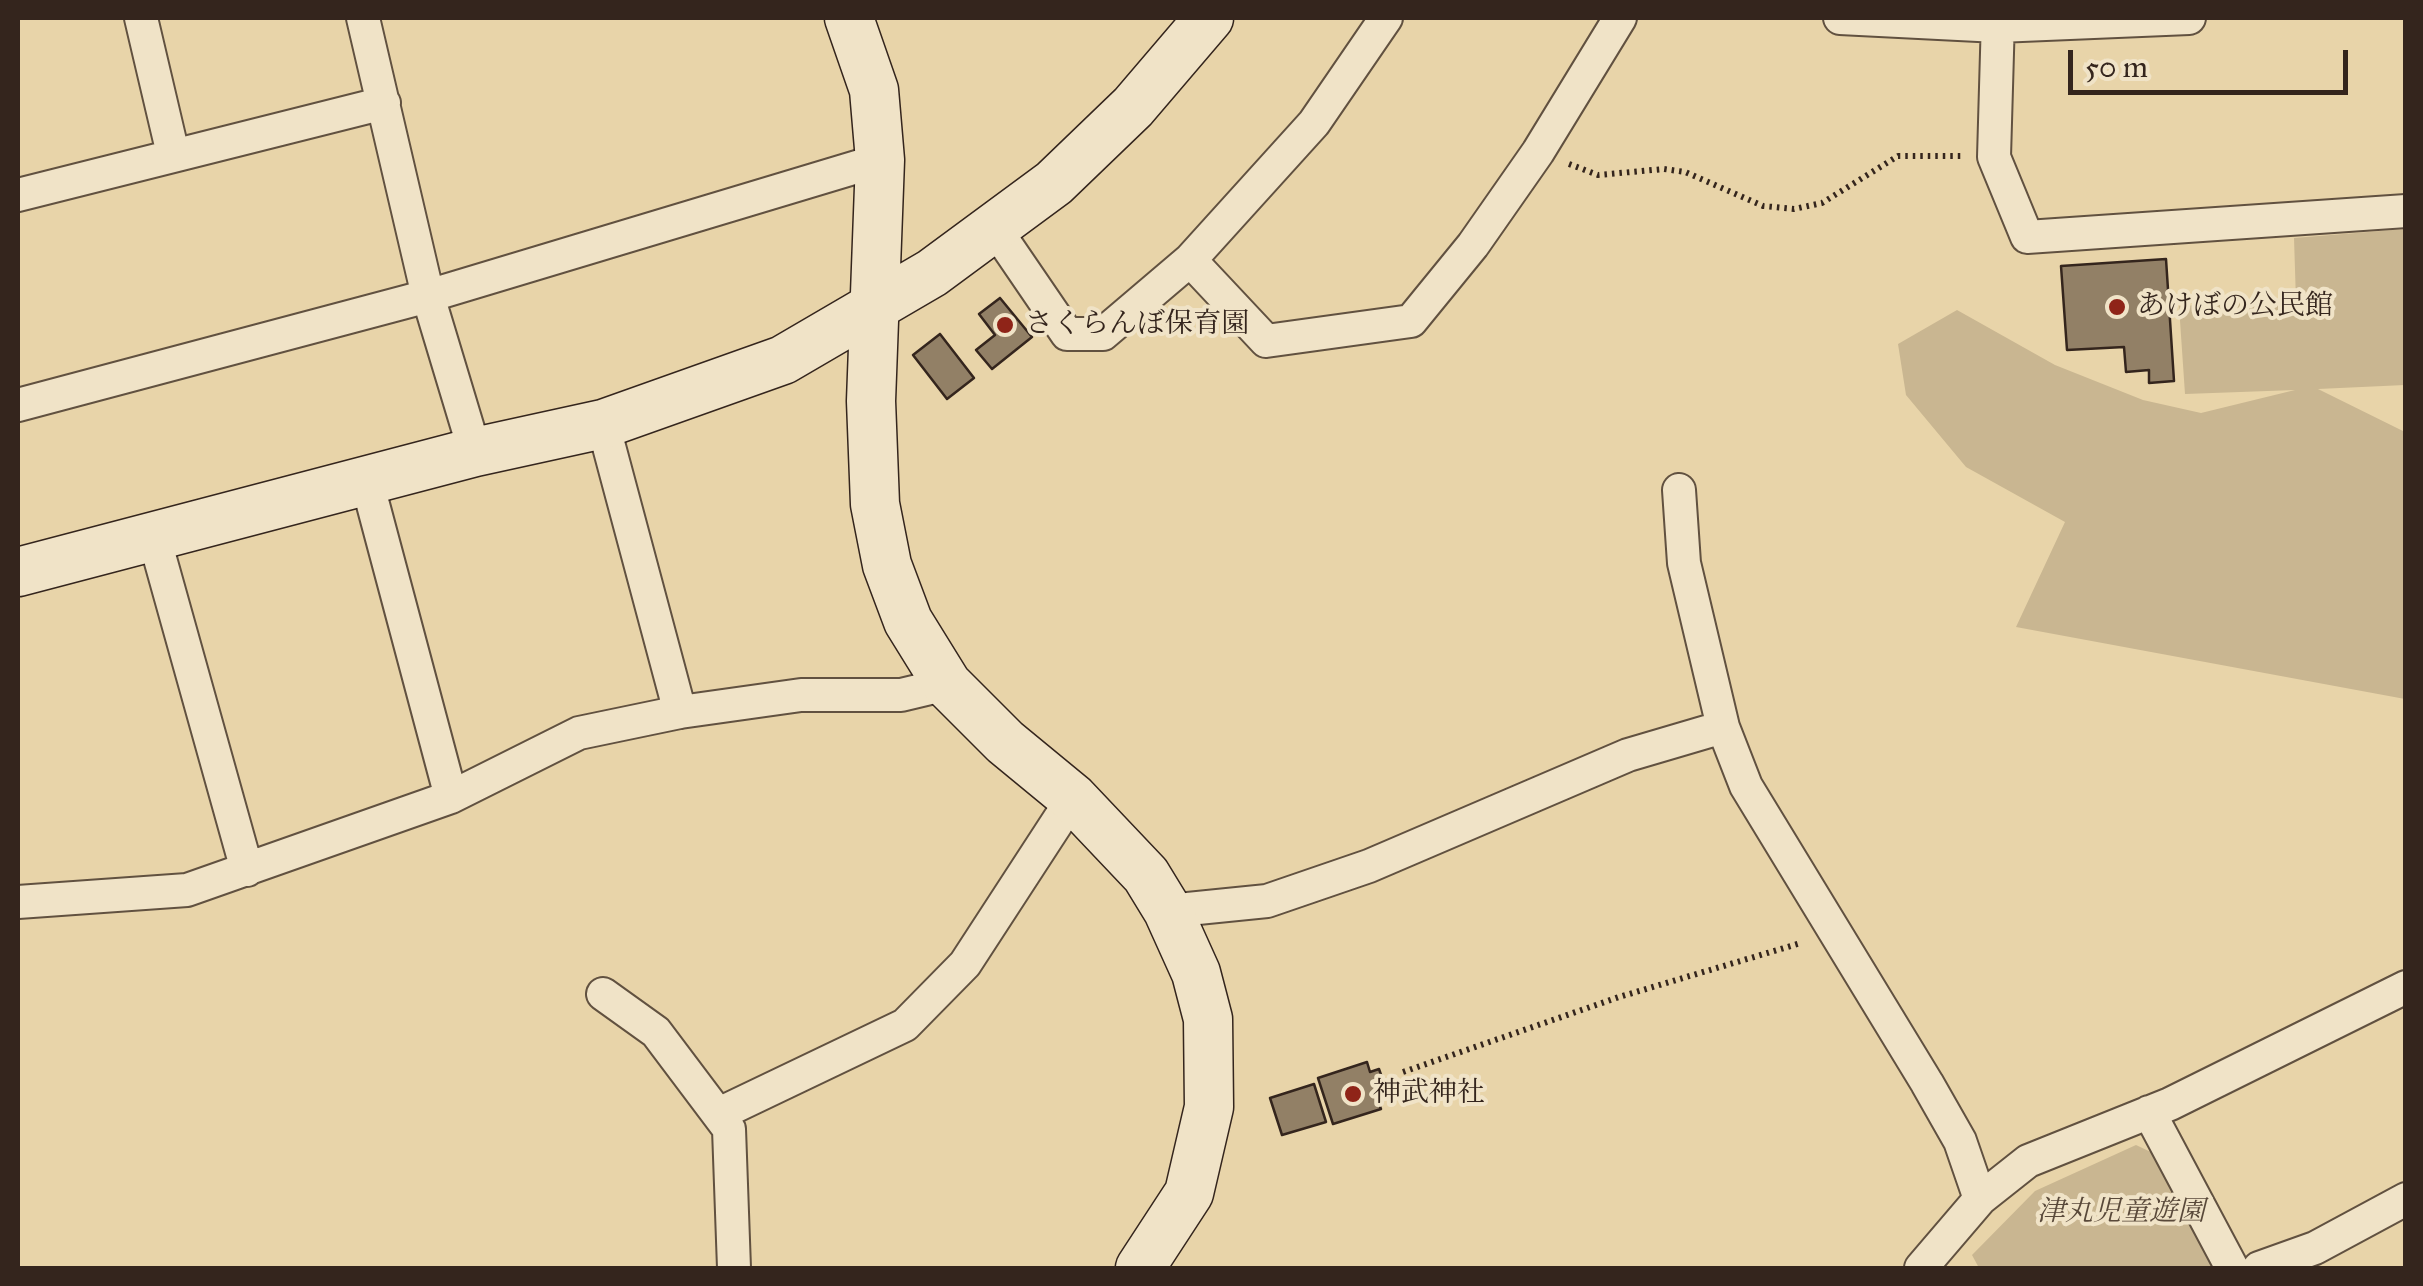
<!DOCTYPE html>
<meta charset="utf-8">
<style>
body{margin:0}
#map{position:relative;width:2423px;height:1286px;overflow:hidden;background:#e8d4a9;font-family:"IM FELL Great Primer",serif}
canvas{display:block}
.frame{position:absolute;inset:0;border:20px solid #34251d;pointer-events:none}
.scale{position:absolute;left:2068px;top:50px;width:280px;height:45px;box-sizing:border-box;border:5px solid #34251d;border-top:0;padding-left:12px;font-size:30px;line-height:35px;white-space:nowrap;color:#34251d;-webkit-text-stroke:8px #f0e3c7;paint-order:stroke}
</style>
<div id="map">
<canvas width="2423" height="1286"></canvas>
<div class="frame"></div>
<div class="scale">50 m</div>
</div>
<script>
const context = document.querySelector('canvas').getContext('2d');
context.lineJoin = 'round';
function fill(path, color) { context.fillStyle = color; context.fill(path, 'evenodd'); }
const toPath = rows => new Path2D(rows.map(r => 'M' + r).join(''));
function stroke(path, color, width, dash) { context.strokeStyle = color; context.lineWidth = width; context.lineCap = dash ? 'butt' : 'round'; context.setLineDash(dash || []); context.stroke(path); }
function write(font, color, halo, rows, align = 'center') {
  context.font = font + ' "IM FELL Great Primer","Noto Serif JP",serif'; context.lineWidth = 8; context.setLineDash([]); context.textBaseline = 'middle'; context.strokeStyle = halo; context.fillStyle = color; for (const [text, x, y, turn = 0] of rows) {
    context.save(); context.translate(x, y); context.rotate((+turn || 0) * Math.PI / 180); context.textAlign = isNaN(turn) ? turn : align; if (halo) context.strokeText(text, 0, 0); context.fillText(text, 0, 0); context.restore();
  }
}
fill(toPath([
 [2405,229,2405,385,2318,389,2405,432,2405,699,2016,627,2065,522,1966,467,1906,395,1898,344,1957,310,2055,365,2143,400,2201,413,2295,390,2185,394,2179,306,2296,301,2294,238],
 [2136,1145,2155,1154,2219,1268,1979,1268,1972,1255,2035,1191]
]), '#c9b691');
const building = toPath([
 [2166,259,2174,381,2149,383,2149,370,2126,372,2124,347,2067,350,2061,266,2166,259],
 [1000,298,1032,337,992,369,976,350,995,335,979,314,1000,298],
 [940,334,974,378,947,399,913,355,940,334],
 [1367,1062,1370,1072,1379,1069,1387,1092,1376,1096,1381,1109,1333,1124,1318,1078,1367,1062],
 [1314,1084,1326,1122,1282,1135,1270,1098,1314,1084]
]);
fill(building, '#928066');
stroke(building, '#34251d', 2.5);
const street = toPath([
 [141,18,173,154],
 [363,18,428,296,475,452],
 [1840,18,1998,26,2189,18],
 [1998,18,1994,157,2027,237,2406,211],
 [18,195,384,103],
 [996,230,1067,334,1103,334,1190,260,1314,123,1386,18],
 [1190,260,1266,341,1411,321,1473,245,1538,152,1620,18],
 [18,405,428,296,880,160],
 [603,424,680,712],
 [367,482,451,797],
 [1679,490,1684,563,1723,727,1746,786,1927,1083,1960,1141,1980,1199],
 [154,537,247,870],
 [18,902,187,890,451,797,579,733,680,712,801,695,901,695,947,684],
 [1168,911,1267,901,1369,866,1628,755,1723,727],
 [603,994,656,1032,729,1129,734,1268],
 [2149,1112,2232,1268],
 [721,1113,905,1025,965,964,1073,798],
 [1921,1268,1980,1199,2028,1161,2170,1104,2406,987],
 [2259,1268,2315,1248,2406,1199]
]);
const secondary = toPath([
 [849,18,874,90,880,160,871,401,875,504,887,565,908,621,947,684,1005,742,1073,798,1146,875,1168,911,1196,973,1208,1019,1209,1107,1189,1193,1140,1268],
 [18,572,475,452,603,424,783,360,932,273,1054,183,1133,107,1209,18]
]);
stroke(street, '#615140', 36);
stroke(secondary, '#34251d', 51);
stroke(toPath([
 [1569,164,1598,175,1664,169,1685,172,1763,206,1794,209,1822,203,1898,156,1963,156],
 [1403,1072,1619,997,1801,943]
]), '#34251d', 6, [2.5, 5]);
stroke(street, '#f0e3c7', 32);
stroke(secondary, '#f0e3c7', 48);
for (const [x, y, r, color] of [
 [2117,307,10,"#8f2418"],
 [1005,325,10,"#8f2418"],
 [1353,1094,10,"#8f2418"]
]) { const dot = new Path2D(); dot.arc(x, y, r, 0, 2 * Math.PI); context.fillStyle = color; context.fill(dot); stroke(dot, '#f0e3c7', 4); }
write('28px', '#34251d', '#f0e3c7', [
 ["あけぼの公民館",2137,307],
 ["さくらんぼ保育園",1025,325],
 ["神武神社",1373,1094]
], 'left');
write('italic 28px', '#59493a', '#f0e3c7', [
 ["津丸児童遊園",2121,1213]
]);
</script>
